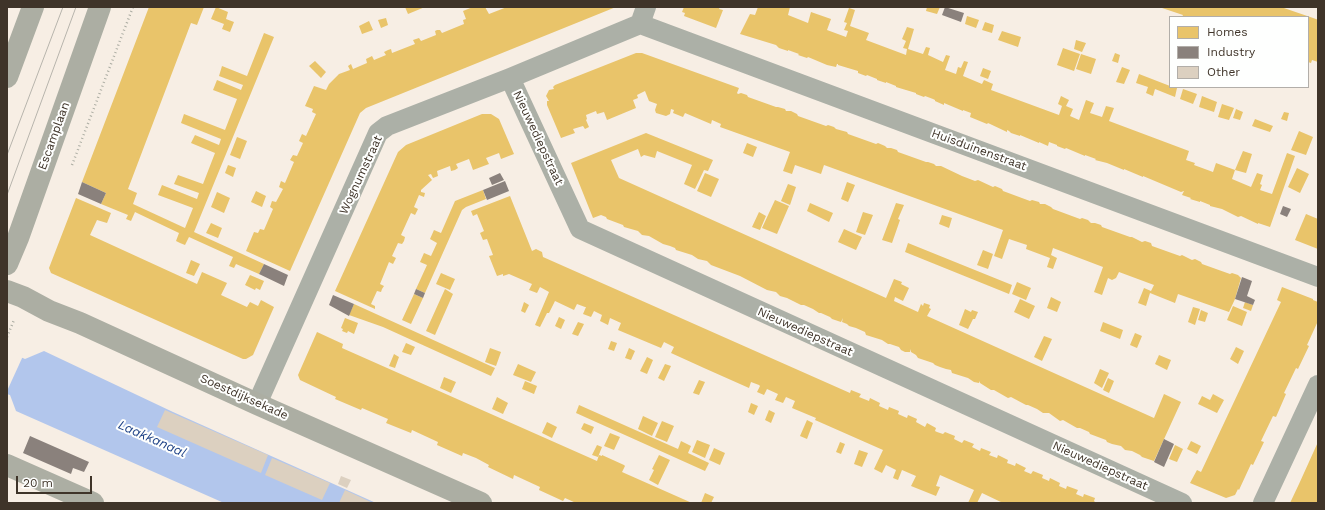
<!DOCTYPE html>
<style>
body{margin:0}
#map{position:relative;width:1325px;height:510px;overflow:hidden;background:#f7eee4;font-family:"Work Sans",sans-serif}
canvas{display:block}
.frame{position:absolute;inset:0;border:8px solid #3f3429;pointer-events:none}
.legend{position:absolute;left:1169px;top:16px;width:140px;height:72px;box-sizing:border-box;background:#fefffe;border:1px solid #b2aea9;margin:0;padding:5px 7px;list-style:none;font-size:12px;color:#3f3429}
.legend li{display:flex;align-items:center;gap:8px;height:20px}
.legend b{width:20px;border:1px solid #b2aea9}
.scale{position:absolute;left:16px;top:476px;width:76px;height:18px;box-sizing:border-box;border:2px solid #3f3429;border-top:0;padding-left:5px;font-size:12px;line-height:14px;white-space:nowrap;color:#3f3429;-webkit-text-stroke:3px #fefffe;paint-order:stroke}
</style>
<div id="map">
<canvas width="1325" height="510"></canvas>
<div class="frame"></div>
<ul class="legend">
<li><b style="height:11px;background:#e9c46a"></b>Homes</li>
<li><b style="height:11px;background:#8a817c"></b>Industry</li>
<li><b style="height:11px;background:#dcd0c0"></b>Other</li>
</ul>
<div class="scale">20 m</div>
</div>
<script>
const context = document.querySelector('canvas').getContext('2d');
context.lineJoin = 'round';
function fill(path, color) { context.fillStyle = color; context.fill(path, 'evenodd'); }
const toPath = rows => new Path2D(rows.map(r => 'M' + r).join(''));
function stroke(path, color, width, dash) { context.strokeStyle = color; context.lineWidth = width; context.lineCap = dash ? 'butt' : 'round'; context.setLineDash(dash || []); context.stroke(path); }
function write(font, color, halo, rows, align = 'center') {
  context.font = font + ' "Work Sans",sans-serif'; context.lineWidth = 4; context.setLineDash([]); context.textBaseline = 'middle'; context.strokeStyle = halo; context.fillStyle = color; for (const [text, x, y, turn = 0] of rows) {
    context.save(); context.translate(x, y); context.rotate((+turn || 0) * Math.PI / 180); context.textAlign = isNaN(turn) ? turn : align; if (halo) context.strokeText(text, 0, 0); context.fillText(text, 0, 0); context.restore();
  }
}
fill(toPath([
 [7,351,25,359,44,351,173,412,376,503,224,503,16,411,10,395,7,394]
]), '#b2c6ec');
fill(toPath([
 [7,349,23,356,7,391]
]), '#f7eee4');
fill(toPath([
 [149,7,204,7,197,25,191,23,128,189,137,193,133,204,185,228,193,208,158,195,162,185,197,199,199,193,174,184,178,175,203,184,215,153,191,143,195,135,219,145,221,139,181,123,184,114,225,130,237,99,213,90,217,80,241,90,243,85,219,76,222,66,247,76,264,33,274,37,194,232,264,264,259,274,236,264,234,268,229,266,233,257,189,237,185,245,180,243,176,241,179,233,137,213,135,212,131,221,126,219,128,215,101,204,106,193,82,182],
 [216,7,228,12,226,19,234,22,230,32,222,29,224,24,211,19],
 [405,7,425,7,408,14],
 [473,7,485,7,489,14,507,7,616,7,366,108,360,113,290,271,246,251,254,232,258,233,260,229,264,230,273,209,270,207,272,201,276,202,283,189,279,187,281,181,285,183,294,162,290,160,293,155,297,156,303,143,299,141,302,134,306,136,316,114,312,112,313,109,305,106,314,86,326,90,329,84,339,74,350,70,348,66,351,64,353,69,367,63,366,59,372,56,374,60,386,55,384,52,388,50,391,49,392,53,415,44,413,40,419,38,421,41,436,35,435,31,437,30,440,30,442,33,464,24,463,20,466,19,463,11],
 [684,7,720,7,719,9,723,10,716,28,684,16,685,13,682,12],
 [758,7,790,7,788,15,808,23,811,12,831,19,827,30,846,37,848,31,844,30,847,23,844,22,849,8,855,10,850,26,869,33,866,40,906,55,907,49,903,48,906,41,902,39,907,27,914,29,908,49,923,54,926,47,930,48,928,55,943,62,946,55,950,56,945,70,956,74,958,67,961,68,964,61,968,62,963,76,982,84,984,80,993,84,991,90,1059,115,1062,106,1058,104,1061,96,1069,100,1066,106,1073,109,1070,116,1079,120,1086,100,1094,103,1090,113,1102,117,1106,106,1114,108,1109,121,1189,151,1186,160,1195,163,1194,165,1213,172,1216,163,1235,170,1232,179,1251,187,1257,173,1263,175,1260,184,1262,185,1260,190,1272,194,1287,153,1295,156,1270,227,1258,223,1258,224,1241,216,1238,217,1222,209,1210,206,1210,205,1200,201,1200,202,1190,199,1191,198,1182,195,1184,191,1181,192,1143,176,1143,177,1124,169,1124,170,1107,163,1095,160,1096,159,1085,155,1085,156,1066,148,1065,149,1057,146,1057,145,1049,142,1048,146,1039,142,1039,143,1020,135,1020,136,1011,133,1009,131,1007,130,1007,132,988,123,987,124,970,117,971,113,963,110,963,111,944,103,944,105,935,101,935,100,933,99,925,96,924,97,916,94,916,93,896,87,896,86,886,82,886,83,877,80,877,79,867,75,866,76,858,73,858,71,838,65,838,64,837,64,836,67,827,65,808,57,807,58,798,55,799,54,788,50,788,51,779,48,776,45,740,34,750,14,755,15],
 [927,7,940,7,937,14,926,11],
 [1159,7,1281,7,1316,19,1318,20,1318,62,1312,60,1311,63,1308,62,1308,17,1182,17,1183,15],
 [967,16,979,20,976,28,965,24],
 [386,18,388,25,381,28,378,20],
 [369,21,373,30,362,34,359,26],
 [985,22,994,25,992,33,982,30],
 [1002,31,1021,37,1018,47,998,40],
 [1076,40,1086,43,1082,52,1074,49],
 [1063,48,1080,54,1074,71,1057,65],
 [636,53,642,53,739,88,737,93,738,94,741,93,747,95,748,97,776,107,778,107,785,109,786,111,791,111,797,114,798,116,826,126,828,125,834,127,836,129,847,132,848,134,876,144,878,143,885,146,887,148,891,148,897,150,898,152,926,162,928,162,934,164,936,166,941,166,962,176,975,181,978,180,993,187,995,186,1002,189,1003,191,1030,201,1032,200,1039,202,1040,204,1045,204,1051,207,1053,209,1080,219,1082,218,1088,220,1091,223,1095,223,1101,225,1102,227,1130,237,1132,237,1142,242,1145,241,1151,243,1152,246,1180,256,1182,255,1192,260,1195,259,1201,262,1202,264,1230,274,1232,273,1238,275,1241,278,1235,299,1229,312,1178,294,1175,303,1150,293,1146,306,1138,303,1144,288,1151,291,1154,285,1119,272,1116,278,1112,280,1108,278,1102,295,1094,292,1103,267,1053,248,1051,255,1057,258,1053,269,1047,267,1050,258,1026,249,1027,245,1009,239,1002,259,994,256,1003,230,824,165,821,174,795,165,792,174,783,171,790,152,720,127,721,124,712,120,711,124,685,113,683,117,673,113,674,110,671,109,670,114,666,116,656,113,655,110,657,104,649,101,645,91,637,95,638,98,633,100,636,108,607,120,604,112,597,114,596,111,586,115,587,119,586,120,589,127,585,129,583,126,573,129,575,133,561,138,547,105,547,101,549,101,546,96,549,90,554,89,553,87,555,85],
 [1115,53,1120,55,1118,63,1112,61],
 [1081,54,1096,59,1091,74,1076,69],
 [315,61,326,72,321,78,309,66],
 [1122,67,1130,70,1124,84,1116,82],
 [983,68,991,71,988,79,980,76],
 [1139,74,1170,86,1170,87,1177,88,1175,97,1155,89,1153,96,1146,93,1148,87,1136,83],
 [1183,89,1197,94,1193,104,1180,99],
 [1202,96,1217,102,1214,112,1199,107],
 [1222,104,1234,108,1229,120,1218,117],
 [1236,109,1243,112,1240,120,1233,118],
 [1284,112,1289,113,1287,121,1281,119],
 [482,114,491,114,499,119,514,154,501,159,499,153,486,158,489,164,473,170,469,159,456,164,458,168,455,170,451,171,450,166,437,171,438,176,433,178,431,174,428,175,432,180,421,190,421,192,425,193,424,197,419,195,414,207,418,209,415,215,411,213,401,235,405,237,404,241,402,244,398,243,392,256,396,258,393,264,389,262,380,284,384,286,382,289,381,292,377,291,371,304,375,306,375,309,335,291,398,152,406,145],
 [1255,119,1273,126,1270,132,1252,126],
 [1299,131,1313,137,1306,155,1291,150],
 [646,133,713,160,708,171,704,170,695,189,684,184,692,165,657,151,655,158,644,155,641,157,638,149,611,160,619,178,886,298,894,279,902,282,901,284,909,288,903,301,895,297,894,301,918,312,921,304,923,306,924,303,930,305,929,308,931,309,927,316,1154,418,1164,394,1181,402,1154,461,1142,457,1140,455,1132,451,1125,450,1121,446,1112,444,1107,442,1106,440,1090,434,1089,432,1080,428,1077,428,1063,420,1060,421,1049,413,1043,413,1037,409,1028,405,1026,405,1011,397,1008,398,994,390,991,390,980,383,980,381,979,383,974,382,968,378,952,373,951,370,946,369,940,367,935,365,933,363,918,358,916,355,911,352,911,349,910,352,905,352,901,350,899,347,890,344,888,344,882,340,866,335,865,332,856,328,849,326,847,324,842,322,843,318,841,322,832,319,830,317,821,313,819,313,813,309,804,305,801,305,787,298,780,296,776,292,767,290,740,276,711,265,707,261,698,259,692,255,676,250,675,248,670,246,663,244,649,236,642,235,638,231,624,227,623,225,607,219,606,217,601,215,593,218,571,163],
 [237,137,247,141,240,159,230,155],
 [747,143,757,147,753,157,743,153],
 [1243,151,1252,154,1246,173,1235,170],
 [228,165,236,168,233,177,225,173],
 [1297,168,1309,174,1300,193,1288,187],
 [705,173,719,179,711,197,697,191],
 [847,182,855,185,848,202,841,199],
 [788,184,796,187,790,205,781,201],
 [483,190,486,199,466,207,462,210,425,293,416,289,427,265,420,262,424,253,431,256,437,243,430,239,434,230,441,233,455,201],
 [256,191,266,196,262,207,251,202],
 [217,192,230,198,224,213,211,207],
 [510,196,532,251,536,249,542,252,543,257,850,393,851,390,861,394,859,397,869,401,870,398,880,403,879,406,888,410,889,407,899,411,898,414,907,418,908,415,917,419,916,422,925,427,927,423,936,428,935,431,937,432,943,434,945,432,955,436,954,439,962,443,964,440,974,444,972,447,980,451,981,448,991,452,989,455,997,458,998,455,1008,460,1007,463,1010,464,1015,466,1016,463,1026,468,1024,471,1031,474,1033,471,1043,475,1042,478,1049,481,1050,478,1060,483,1059,486,1066,489,1067,486,1078,490,1076,494,1083,497,1084,494,1095,498,1094,501,1096,503,1003,503,982,493,977,503,968,503,974,490,940,475,936,486,940,487,936,496,911,486,916,476,902,470,898,480,893,478,896,470,886,465,882,473,874,469,883,450,815,420,816,418,792,408,795,401,786,397,783,403,775,400,778,394,767,389,764,395,757,392,760,386,759,385,751,382,749,388,704,368,671,353,674,347,664,342,661,348,618,330,621,323,610,318,608,325,600,321,602,315,594,311,591,317,583,314,586,307,585,307,577,304,574,310,555,301,549,313,547,313,540,327,535,325,549,292,540,287,537,293,529,290,532,284,509,274,503,276,503,274,497,276,489,256,493,255,487,239,483,240,480,233,484,231,477,214,473,216,471,211],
 [76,198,111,213,107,223,97,220,90,235,197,284,202,272,227,283,221,295,247,307,250,302,258,306,261,300,274,307,253,355,246,359,243,359,51,273,49,268],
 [775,200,789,206,777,234,762,228],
 [810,203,833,213,829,222,807,211],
 [896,203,904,205,898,219,900,220,892,243,882,240],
 [759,212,766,216,760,230,752,227],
 [863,212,873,215,865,235,856,232],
 [1306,214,1318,219,1318,249,1295,240],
 [942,215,952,218,949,228,939,224],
 [211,223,222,228,218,238,206,233],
 [844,229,862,237,856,250,838,242],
 [908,243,1012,285,1009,294,905,252],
 [983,250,993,254,988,269,977,265],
 [191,260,200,264,194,276,186,273],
 [441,273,455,279,450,290,436,284],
 [250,275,264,281,260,290,256,288,255,290,245,285],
 [1017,282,1031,288,1026,300,1012,294],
 [1282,287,1313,299,1313,300,1318,302,1318,321,1307,345,1309,346,1298,369,1296,368,1284,393,1286,394,1276,417,1273,416,1261,441,1264,442,1253,465,1251,464,1239,490,1238,489,1235,495,1226,498,1190,483,1197,470,1201,472,1264,338,1281,302,1277,300],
 [445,289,453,294,435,335,426,331],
 [414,294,423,298,411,324,402,320],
 [1051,297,1061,302,1057,312,1047,308],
 [1020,299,1035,306,1029,319,1014,312],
 [524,302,529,305,525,313,521,311],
 [1245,302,1253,305,1251,311,1243,308],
 [354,304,495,368,491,376,383,327,349,315],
 [1233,306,1247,312,1242,326,1227,320],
 [1193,307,1200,309,1195,325,1188,322],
 [965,309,971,312,972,310,978,312,975,319,973,319,968,329,959,325],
 [1201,310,1208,313,1205,322,1198,320],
 [559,317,565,320,561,329,555,326],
 [345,318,358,323,354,334,348,331,347,333,342,331,343,329,341,328],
 [578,322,584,324,578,336,572,334],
 [1103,322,1123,330,1120,339,1100,331],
 [317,332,343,344,342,348,597,461,599,455,602,456,602,455,624,465,625,466,622,472,692,503,576,503,565,498,563,501,539,490,540,487,514,475,513,479,488,467,489,465,476,458,463,453,462,456,437,445,438,442,412,430,411,433,386,423,388,419,362,408,361,410,335,399,336,397,300,380,298,375],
 [1135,333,1142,336,1137,348,1130,345],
 [1044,336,1052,339,1042,361,1034,357],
 [611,341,617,343,614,351,608,349],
 [406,343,415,347,411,355,402,352],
 [1236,347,1244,351,1238,364,1230,359],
 [490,348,501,352,496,366,485,362],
 [629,348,635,351,631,360,625,358],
 [394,354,399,357,395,368,389,366],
 [1159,355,1171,360,1167,370,1155,364],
 [647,357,653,360,647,374,640,371],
 [518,364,536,372,531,382,513,375],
 [665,364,671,366,664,381,658,378],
 [1100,369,1109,373,1102,388,1094,383],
 [444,377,456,382,451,393,440,388],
 [1108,378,1114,381,1109,393,1103,390],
 [699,380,705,382,699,395,693,393],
 [525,381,537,386,534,394,522,389],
 [1213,394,1224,400,1217,413,1198,404,1202,396,1210,400],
 [497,397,508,403,503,414,492,409],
 [751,403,758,406,754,415,748,412],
 [579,405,678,449,681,441,691,446,688,453,709,463,705,471,576,413],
 [769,410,775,413,771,423,765,420],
 [643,416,658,423,652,436,638,429],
 [807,420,813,423,807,439,800,436],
 [662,421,674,426,667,442,655,437],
 [547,422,557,427,552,438,542,433],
 [584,423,594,427,591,434,581,429],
 [610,433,620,437,614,450,604,446],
 [697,440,710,445,705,458,692,452],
 [1191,441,1201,446,1197,454,1187,449],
 [840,442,845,444,841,454,836,452],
 [1318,442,1318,503,1290,503,1299,484],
 [597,445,602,447,598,457,592,455],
 [1175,445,1183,449,1177,462,1169,459],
 [714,448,725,453,720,465,709,460],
 [859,450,868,453,862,467,854,464],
 [659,455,670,460,658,485,649,480,654,470,652,469],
 [705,493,714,497,711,503,701,503]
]), '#e9c46a');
fill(toPath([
 [945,7,964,13,961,22,942,15],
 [500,173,504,180,492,185,489,178],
 [505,181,509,191,487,200,483,190],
 [82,182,106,193,101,204,78,194],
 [1283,206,1291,209,1287,217,1280,214],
 [264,264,288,275,284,286,259,274],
 [1242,277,1252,281,1247,296,1255,300,1253,305,1235,299],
 [416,289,425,293,423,298,414,294],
 [333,295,354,304,349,316,329,305],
 [30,436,89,462,84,472,73,468,71,474,23,453],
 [1164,439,1174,444,1164,467,1154,462]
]), '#8a817c');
fill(toPath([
 [165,410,268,455,261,473,157,427],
 [272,458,330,483,322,500,265,475],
 [341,476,351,480,347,488,338,484],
 [345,490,373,503,339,503]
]), '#dcd0c0');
stroke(toPath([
 [72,165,133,7],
 [7,337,14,320]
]), '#acada3', 2.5, [1, 3]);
stroke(toPath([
 [640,24,1318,277],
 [510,78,580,229,1182,503],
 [257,404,378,133,387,126,510,78,640,24,646,7],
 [1263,503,1318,385]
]), '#acb0a7', 20);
stroke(toPath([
 [7,77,33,7],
 [7,264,18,238,100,7],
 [7,291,23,297,49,311,80,323,257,404,481,503],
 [7,465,93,503]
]), '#acaea3', 22);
stroke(toPath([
 [7,155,63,7],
 [7,195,76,7]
]), '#b7b4ac', 1);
write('12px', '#3f3429', '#fefffe', [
 ["Escamplaan",54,136,-70],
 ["Nieuwediepstraat",538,138,65],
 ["Huisduinenstraat",979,150,20],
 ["Wognumstraat",361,175,-65],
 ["Nieuwediepstraat",805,332,24],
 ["Soestdijksekade",244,397,24],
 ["Nieuwediepstraat",1100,466,24]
]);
write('italic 13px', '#1d4186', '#fefffe', [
 ["Laakkanaal",152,439,24]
]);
</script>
